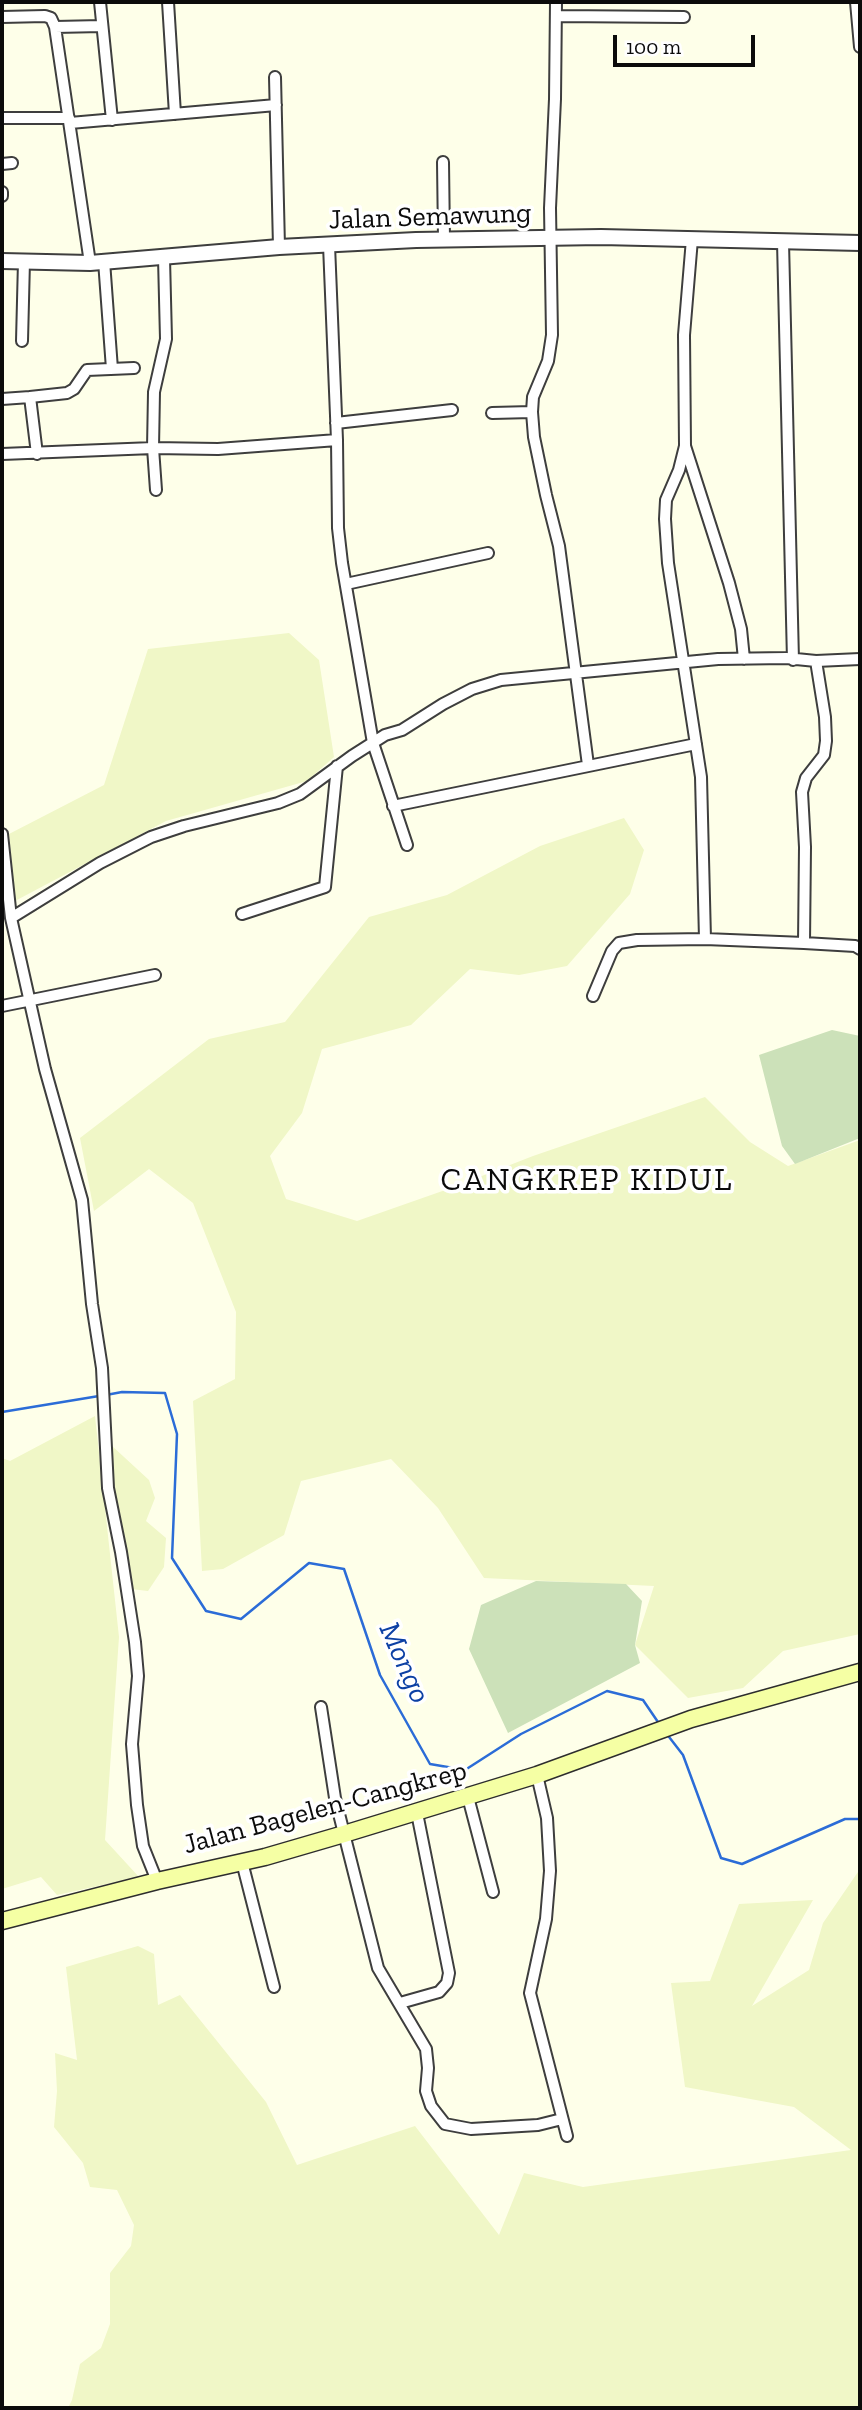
<!DOCTYPE html>
<style>
body{margin:0}
#map{position:relative;width:862px;height:2410px;overflow:hidden;background:#feffe9;font-family:"Zilla Slab",serif}
canvas{display:block}
.frame{position:absolute;inset:0;border:4px solid #0b0b0b;pointer-events:none}
.scale{position:absolute;left:613px;top:35px;width:142px;height:32px;box-sizing:border-box;border:4px solid #0b0b0b;border-top:0;padding-left:9px;font-size:21px;line-height:24px;white-space:nowrap;color:#0b0b0b;-webkit-text-stroke:5px #fff;paint-order:stroke}
</style>
<div id="map">
<canvas width="862" height="2410"></canvas>
<div class="frame"></div>
<div class="scale">100 m</div>
</div>
<script>
const context = document.querySelector('canvas').getContext('2d');
context.lineJoin = 'round';
function fill(path, color) { context.fillStyle = color; context.fill(path, 'evenodd'); }
const toPath = rows => new Path2D(rows.map(r => 'M' + r).join(''));
function stroke(path, color, width, dash) { context.strokeStyle = color; context.lineWidth = width; context.lineCap = dash ? 'butt' : 'round'; context.setLineDash(dash || []); context.stroke(path); }
function write(font, color, halo, rows, align = 'center') {
  context.font = font + ' "Zilla Slab",serif'; context.lineWidth = 7; context.setLineDash([]); context.textBaseline = 'middle'; context.strokeStyle = halo; context.fillStyle = color; for (const [text, x, y, turn = 0] of rows) {
    context.save(); context.translate(x, y); context.rotate((+turn || 0) * Math.PI / 180); context.textAlign = isNaN(turn) ? turn : align; if (halo) context.strokeText(text, 0, 0); context.fillText(text, 0, 0); context.restore();
  }
}
fill(toPath([
 [289,633,319,660,334,757,307,781,166,821,15,901,9,834,104,785,148,649],
 [624,818,644,850,630,894,567,966,519,975,470,969,411,1025,322,1049,302,1113,270,1156,286,1199,357,1221,451,1188,533,1156,705,1097,750,1142,788,1166,860,1140,860,1634,783,1651,743,1688,688,1698,635,1645,654,1586,484,1578,438,1508,391,1459,301,1481,284,1535,223,1569,202,1571,193,1401,235,1379,236,1312,193,1203,149,1169,94,1211,80,1138,209,1039,285,1022,369,917,447,895,540,846],
 [95,1416,119,1637,105,1840,139,1877,57,1895,41,1877,2,1889,2,1458,10,1461],
 [111,1445,149,1480,155,1498,146,1521,166,1538,164,1567,148,1591,131,1589,111,1487],
 [860,1869,860,2408,68,2408,72,2400,80,2364,101,2348,110,2324,110,2273,131,2246,134,2225,117,2190,90,2187,83,2163,54,2127,57,2091,55,2053,77,2060,66,1967,138,1946,154,1954,158,2005,180,1995,266,2102,297,2165,415,2126,499,2235,524,2173,583,2187,851,2150,794,2107,685,2087,671,1983,710,1981,739,1904,813,1900,752,2006,809,1970,823,1923]
]), '#f0f7c7');
fill(toPath([
 [832,1030,860,1036,860,1138,795,1164,782,1146,759,1055],
 [536,1581,626,1584,642,1601,635,1645,640,1663,508,1733,469,1649,481,1605]
]), '#cce1b9');
stroke(toPath([
 [106,1395,122,1392,165,1393,177,1434,172,1558,206,1611,241,1619,309,1563,344,1569,380,1675,430,1764,465,1770,521,1734,607,1691,643,1700,660,1725],
 [2,1412,99,1396],
 [666,1733,683,1755,721,1858,742,1864,845,1819,860,1819]
]), '#2b6cd7', 2.5);
const minor = toPath([
 [100,2,112,120],
 [168,2,175,114],
 [556,2,555,99,550,208,552,335,548,361,533,397,532,412,534,437,546,495,559,546,588,765],
 [856,2,860,47],
 [556,16,684,17],
 [2,17,45,16,51,18,55,27,90,263],
 [55,27,102,26],
 [275,77,279,247],
 [2,118,69,118],
 [70,123,276,105],
 [443,162,444,239],
 [2,164,12,163],
 [2,192,2,196],
 [692,239,684,335,685,446,729,583,741,629,744,659],
 [783,242,793,660],
 [329,245,337,440,338,528,342,563,373,743,407,845],
 [164,258,166,339,154,392,153,448,218,449,337,440],
 [104,261,112,369],
 [22,341,24,261],
 [30,397,67,393,74,389,87,370,134,368],
 [2,399,30,397,37,454],
 [492,413,532,412],
 [336,423,452,410],
 [685,446,679,470,666,500,665,519,668,563,701,777,705,939],
 [2,454,153,448,156,490],
 [346,584,488,553],
 [393,806,696,744],
 [2,834,11,918,45,1069,82,1200,92,1304,102,1368,108,1488,121,1552,135,1642,138,1676,132,1744,137,1805,143,1846,157,1881],
 [242,914,325,887,337,766],
 [11,918,100,863,151,837,184,826,278,803,300,794,352,756,385,735,402,730,443,704,472,689,501,680,718,659,786,658,816,661,860,659],
 [804,943,855,946,860,949],
 [593,996,612,951,619,943,637,940,705,939,804,943,805,847,802,792,806,778,824,755,826,741,825,717,816,661],
 [2,1006,155,975],
 [321,1707,335,1798,378,1968,426,2049,428,2068,426,2091,431,2106,445,2124,471,2129,538,2125,562,2119],
 [537,1775,547,1818,550,1871,546,1919,530,1993,567,2136],
 [468,1797,493,1892],
 [242,1862,274,1987],
 [400,2003,439,1992,447,1983,449,1973,417,1813]
]);
const tertiary = toPath([
 [2,261,90,263,279,247,416,240,601,237,860,243]
]);
const secondary = toPath([
 [2,1921,157,1881,265,1857,344,1834,537,1775,691,1719,860,1672]
]);
stroke(minor, '#3e3e3e', 14);
stroke(tertiary, '#3e3e3e', 18);
stroke(secondary, '#2d2d2d', 19);
stroke(minor, '#fff', 10);
stroke(tertiary, '#fff', 14);
stroke(secondary, '#f5ffa4', 16);
write('28px', '#0b0b0b', '#fff', [
 ["Jalan Semawung",430,217,-2],
 ["Jalan Bagelen-Cangkrep",325,1808,-15]
]);
write('italic 30px', '#0c40a4', '#fff', [
 ["Mongo",404,1663,66]
]);
context.letterSpacing = '2px';
write('32px', '#0b0b0b', '#fff', [
 ["CANGKREP KIDUL",587,1181]
]);
context.letterSpacing = '0px';
</script>
